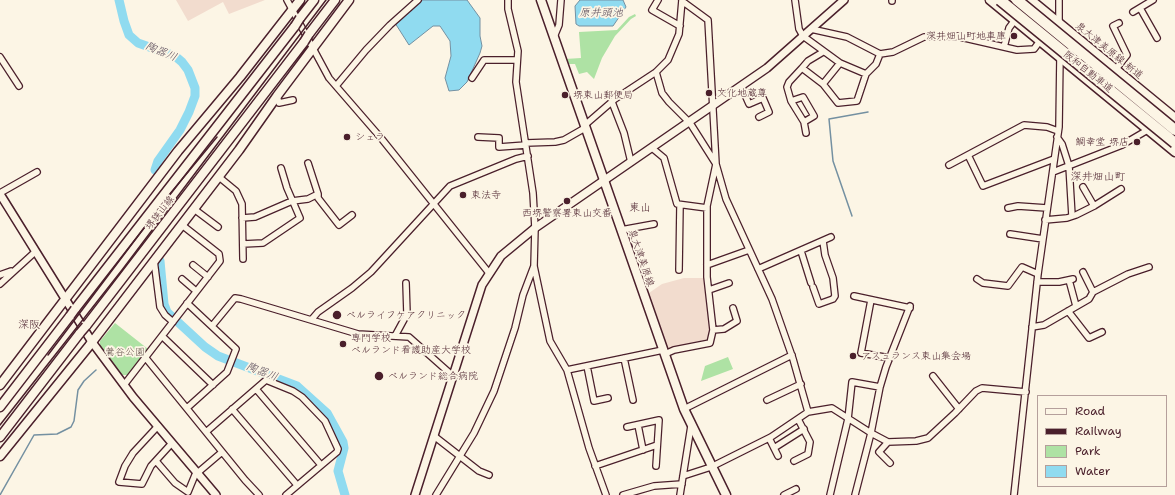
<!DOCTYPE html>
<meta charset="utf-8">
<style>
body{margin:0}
#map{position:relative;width:1175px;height:495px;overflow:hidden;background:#fcf5e5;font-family:"Shantell Sans",sans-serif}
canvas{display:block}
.legend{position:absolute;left:1037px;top:395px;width:130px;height:92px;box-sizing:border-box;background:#fcf5e5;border:1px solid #b59f9b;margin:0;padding:5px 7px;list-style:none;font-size:12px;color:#4a1f2b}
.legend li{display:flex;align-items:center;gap:8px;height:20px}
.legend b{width:20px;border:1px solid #b59f9b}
</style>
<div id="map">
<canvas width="1175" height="495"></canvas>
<ul class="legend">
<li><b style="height:5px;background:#fcf5e5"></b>Road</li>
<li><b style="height:5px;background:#4a1f2b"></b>Railway</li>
<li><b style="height:11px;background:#aee2a4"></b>Park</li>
<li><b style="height:11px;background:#90dbf0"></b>Water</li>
</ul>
</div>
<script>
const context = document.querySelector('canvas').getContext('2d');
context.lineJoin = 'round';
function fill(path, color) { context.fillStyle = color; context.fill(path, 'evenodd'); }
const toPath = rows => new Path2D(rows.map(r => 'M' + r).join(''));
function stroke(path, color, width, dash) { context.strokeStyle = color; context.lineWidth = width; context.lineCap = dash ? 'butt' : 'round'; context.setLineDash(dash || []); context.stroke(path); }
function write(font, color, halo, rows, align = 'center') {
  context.font = font + ' "Shantell Sans","Klee One",sans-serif'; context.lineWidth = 3.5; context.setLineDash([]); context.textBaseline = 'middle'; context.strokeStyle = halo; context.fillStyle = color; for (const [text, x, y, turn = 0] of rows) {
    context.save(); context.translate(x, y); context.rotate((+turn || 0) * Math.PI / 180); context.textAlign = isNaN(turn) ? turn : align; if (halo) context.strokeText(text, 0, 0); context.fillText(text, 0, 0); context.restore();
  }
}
fill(toPath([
 [176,0,265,0,229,14,223,2,188,21],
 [684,278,706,278,711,330,709,339,666,349,646,295,662,284]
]), '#f2dcce');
fill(toPath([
 [635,14,636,16,631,19,615,36,602,58,594,79,587,72,579,74,575,64,567,64,565,59,581,58,579,32,617,30,629,17],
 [115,323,148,349,128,375,122,375,100,347,100,341],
 [728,357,733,369,701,381,705,366]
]), '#aee2a4');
const water = toPath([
 [422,0,467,0,480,18,480,36,482,46,480,53,467,82,459,90,449,91,445,78,451,56,450,41,440,26,433,26,409,45,395,23,422,0],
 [580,0,623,0,626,7,613,26,579,26,576,24,575,6,580,0]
]);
fill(water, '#90dbf0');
stroke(water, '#7490a1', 1);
stroke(toPath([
 [852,216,833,161,829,119,868,112],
 [0,495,34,435,57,434,71,427,74,421,78,390,84,381,96,370]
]), '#7490a1', 1.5);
stroke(toPath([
 [119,0,124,21,129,35,138,43,175,56,182,62,188,70,195,88,195,96,189,112,180,130,158,161,155,170],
 [160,261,164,304,167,312,205,347,218,356,297,386,327,413,343,442,344,448,338,471,345,495]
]), '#90dbf0', 9);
const minor = toPath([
 [287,0,329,78,381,138,489,273],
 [508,0,508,9,518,51,516,82,533,193,535,228,534,266,550,341,567,370,589,448,606,495],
 [658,0,652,10,680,26],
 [795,0,799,29,803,36,840,63,866,74,857,101,838,103,823,84,840,63],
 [892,0,892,1],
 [1140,8,1157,38],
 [1133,12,1153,0],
 [1059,24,1059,0],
 [811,29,847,37,880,54,893,52,924,37,956,36,1017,50,1034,49,1040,41],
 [554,37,559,25,561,0],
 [1004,47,1009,28,1015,20],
 [0,57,19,86],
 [802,68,789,82,787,87,791,101,804,122,806,133],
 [1116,69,1127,55,1113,26,1119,23],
 [656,72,662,93,669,102,690,123,716,164,726,199,772,299,793,359,808,412],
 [866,74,876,64,880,54],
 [472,78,484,60,517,60],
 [823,84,802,68,808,61,823,52],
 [336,86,366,50,390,25,418,0],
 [741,86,749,104,763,98,769,112,759,117],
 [277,96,279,103,293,100],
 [791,101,803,97,814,116,804,122],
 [612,102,624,133,631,162],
 [585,125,615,99,656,72,668,60,679,34,682,0],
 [478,137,499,138,499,147,526,145],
 [1057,137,1062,144,1069,166,1072,216],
 [526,143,555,142,564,140,585,128],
 [652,148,664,158,677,204,707,208],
 [968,155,983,186,1054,159],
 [949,165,1024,125,1047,127,1058,131],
 [1053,172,1122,145,1151,128],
 [219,177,236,191,242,204,243,259],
 [1083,187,1094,206],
 [0,193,37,172],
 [318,194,318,198,339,225,352,215],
 [1008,208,1018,206,1047,208],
 [194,209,218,227],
 [242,218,255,217,292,201,308,199,318,194,308,163],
 [1045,220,1067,218,1076,215,1094,206,1121,189],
 [621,230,654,224],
 [1010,234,1043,239],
 [243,244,263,243,300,218,287,188,281,168],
 [801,251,811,283],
 [154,260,160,307,165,315,173,322],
 [193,265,208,277],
 [707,265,749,250],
 [758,269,831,237],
 [679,270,680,205],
 [1083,272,1093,292],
 [0,275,11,271],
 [182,279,196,291],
 [977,279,983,283,1008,286,1022,267,1038,274],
 [1069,280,1076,306],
 [1037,282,1059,282,1073,279],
 [0,284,35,252],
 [813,287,819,304,833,299,835,296,833,278,825,255,823,241],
 [709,290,729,283],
 [854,296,910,308],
 [871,300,861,353,890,358],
 [1068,311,1089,338,1102,332],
 [312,319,318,312,352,288,371,272,450,186,516,159,528,156],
 [212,326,235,298,241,299,358,334,409,337,453,376],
 [1032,327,1044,325,1089,299,1093,292,1128,274,1149,267],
 [713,330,724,329,737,321,733,308],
 [162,336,213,385],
 [395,336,407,314,406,283],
 [665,354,674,350,710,343,713,330,707,277,707,206,716,164,708,20,682,1],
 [145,357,245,480,259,495],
 [624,358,633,400],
 [587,366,594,401,608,398],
 [567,370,663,350],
 [933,376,959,409],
 [124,385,220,261,219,254,182,225],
 [880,387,886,367,910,306],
 [256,389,321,465],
 [767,400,801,384],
 [187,408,227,372,236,349,187,303],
 [232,409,297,485],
 [684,409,792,355],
 [638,425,643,450],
 [158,426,133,453,125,466,119,482,142,484,151,466,172,443],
 [627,427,659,420,656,466],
 [206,432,266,380,293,391,302,397,325,421,338,449,337,452,286,495],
 [434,436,479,471,489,475],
 [769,438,778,456],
 [888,442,879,452,890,463],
 [774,448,804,429],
 [156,461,175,483,188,492,195,475,222,452],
 [794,461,808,454,810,442,798,419],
 [595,466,657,445],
 [683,476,711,467,771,437,808,412,832,408,871,433,888,442,916,441,928,438,955,413,976,391,982,388,1026,392],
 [436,495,474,433,494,391,515,328,523,295,534,266],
 [623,495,654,486,682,484],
 [680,495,691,426],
 [784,495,796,489],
 [830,495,848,419,852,382,880,387,871,433,855,495],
 [1014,495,1038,274,1059,127,1060,56]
]);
const tertiary = toPath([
 [0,194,92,342,133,397,216,495],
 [415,495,482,285,501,256,535,228,767,68,844,0]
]);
const primary = toPath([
 [541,0,684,409,726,495],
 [990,0,1175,152],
 [1031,0,1175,118],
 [300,18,314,0],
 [309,34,335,0],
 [75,309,295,26],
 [86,326,304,42],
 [0,385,178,151,240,77,300,0],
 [0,407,70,316],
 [0,437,80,333],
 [0,456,89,346,239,150,277,96,349,0]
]);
stroke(minor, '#4a1f2b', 8);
stroke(tertiary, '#4a1f2b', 10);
stroke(primary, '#4a1f2b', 11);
stroke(minor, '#fcf5e5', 5.5);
stroke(tertiary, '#fcf5e5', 7);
stroke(primary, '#fcf5e5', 8);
stroke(toPath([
 [48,355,169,195,217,137],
 [0,425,122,270,326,0]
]), '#4a1f2b', 1.5);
const primaryBridge = toPath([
 [295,26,300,18],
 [304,42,309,34],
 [70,316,75,309],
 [80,333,86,326]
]);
const motorwayBridge = toPath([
 [1000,0,1175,143],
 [1017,0,1175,130]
]);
stroke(primaryBridge, '#4a1f2b', 11, []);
stroke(motorwayBridge, '#4a1f2b', 13, []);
stroke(primaryBridge, '#fcf5e5', 8);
stroke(motorwayBridge, '#fcf5e5', 10);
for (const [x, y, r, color] of [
 [1014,36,4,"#4a1f2b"],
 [709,93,4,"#4a1f2b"],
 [565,95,4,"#4a1f2b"],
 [347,137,4,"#4a1f2b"],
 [1137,142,4,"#4a1f2b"],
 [463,195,4,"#4a1f2b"],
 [567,201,4,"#4a1f2b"],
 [337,315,5,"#4a1f2b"],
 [343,344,4,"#4a1f2b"],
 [853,356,4,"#4a1f2b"],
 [379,376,5,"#4a1f2b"]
]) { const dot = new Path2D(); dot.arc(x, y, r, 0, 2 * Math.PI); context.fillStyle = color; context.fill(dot); stroke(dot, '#fcf5e5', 1.5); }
write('10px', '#4a1f2b', '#fcf5e5', [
 ["深井畑山町地車庫",1006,36,"right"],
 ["文化地蔵尊",717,93],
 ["堺東山郵便局",573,95],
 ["シェラ",355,137],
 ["鯛幸堂 堺店",1129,142,"right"],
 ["東法寺",471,195],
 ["西堺警察署東山交番",567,213,"center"],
 ["ベルライフケアクリニック",346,315],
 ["専門学校",351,338],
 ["ベルランド看護助産大学校",351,350],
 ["アスュランス東山集会場",861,356],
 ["ベルランド総合病院",388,376]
], 'left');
write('10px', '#4a1f2b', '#fcf5e5', [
 ["泉大津美原線 新道",1109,51,39],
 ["阪和自動車道",1088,72,39],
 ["堺狭山線",160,213,-52],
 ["泉大津美原線",641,258,71]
]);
write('10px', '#635049', '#fcf5e5', [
 ["鶯谷公園",125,352]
]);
write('italic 11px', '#5c4e5c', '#fcf5e5', [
 ["原井頭池",601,13],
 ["陶器川",161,52,23],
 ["陶器川",262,372,21]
]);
write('11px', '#4a1f2b', '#fcf5e5', [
 ["深井畑山町",1098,177],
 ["東山",640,208],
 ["深阪",29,325]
]);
</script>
